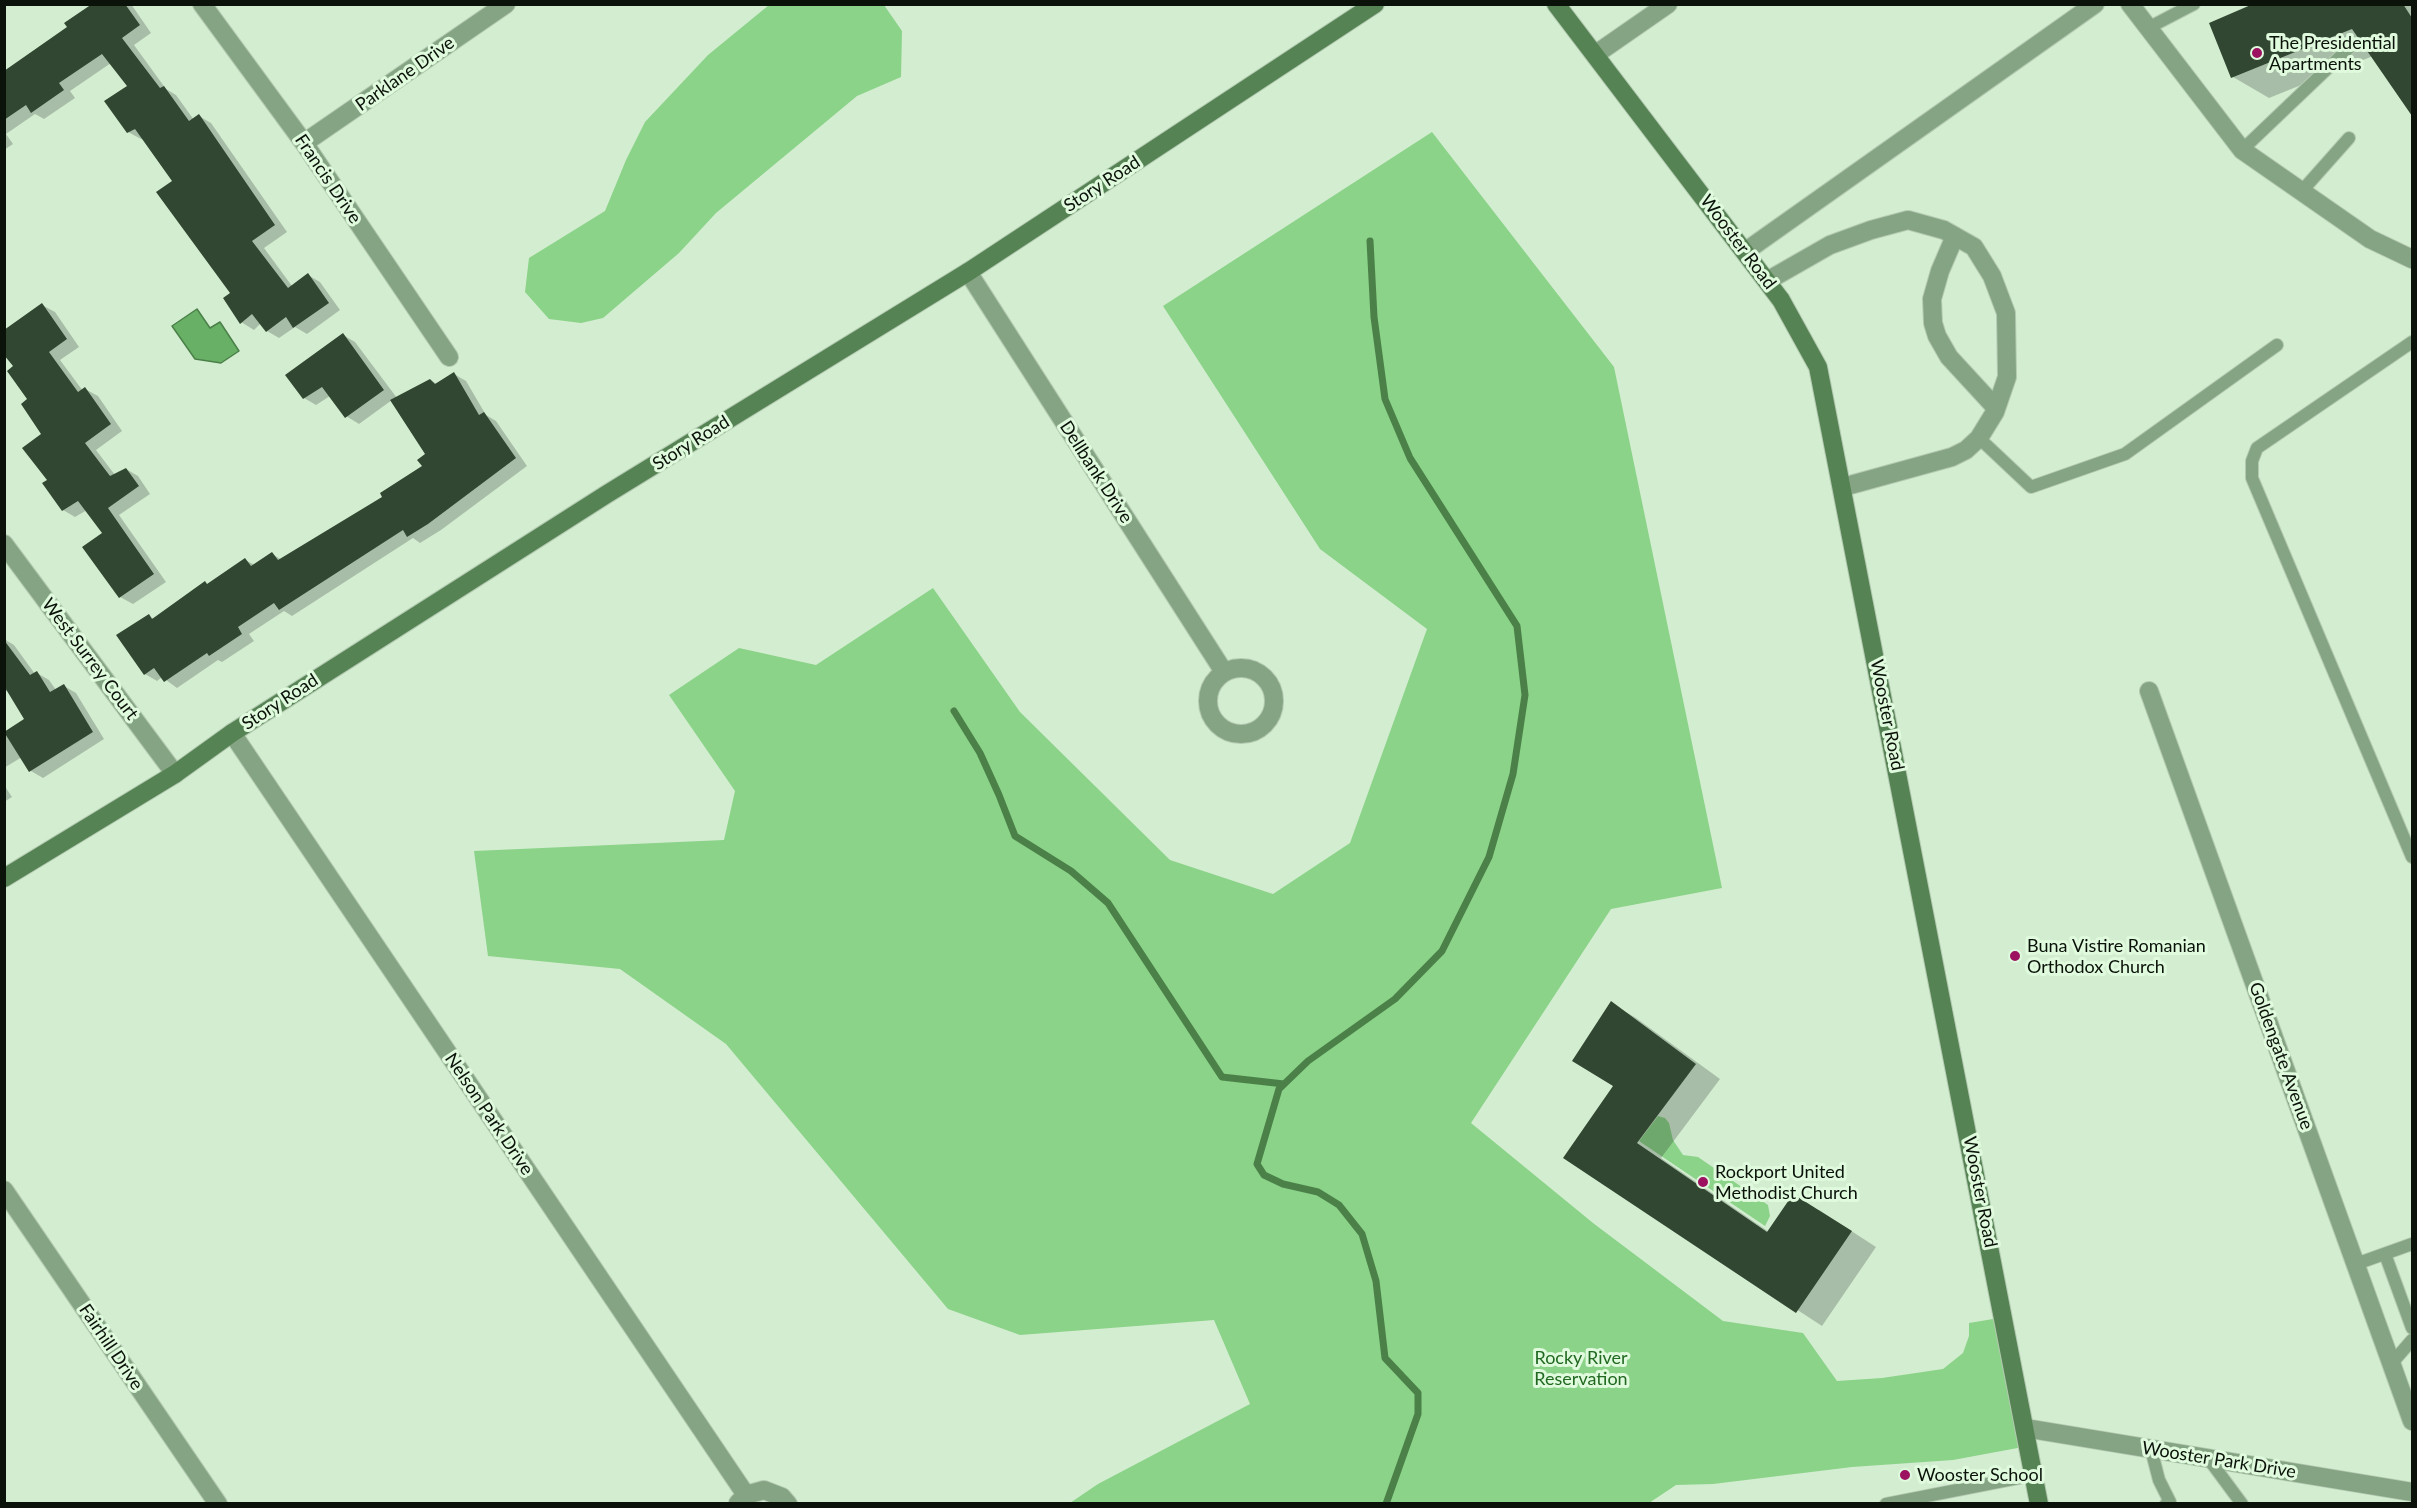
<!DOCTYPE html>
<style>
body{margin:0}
#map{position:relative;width:2417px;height:1508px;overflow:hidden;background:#d3edd1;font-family:Lato,sans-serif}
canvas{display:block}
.frame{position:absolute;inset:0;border:6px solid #0a1209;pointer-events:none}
</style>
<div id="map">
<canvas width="2417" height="1508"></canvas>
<div class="frame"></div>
</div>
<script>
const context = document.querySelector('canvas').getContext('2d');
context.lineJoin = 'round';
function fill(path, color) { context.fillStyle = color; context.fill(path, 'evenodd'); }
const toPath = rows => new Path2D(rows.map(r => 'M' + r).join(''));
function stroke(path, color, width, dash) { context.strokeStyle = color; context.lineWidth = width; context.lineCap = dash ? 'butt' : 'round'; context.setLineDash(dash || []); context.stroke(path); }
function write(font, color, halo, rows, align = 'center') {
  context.font = font + ' Lato,sans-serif'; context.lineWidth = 6; context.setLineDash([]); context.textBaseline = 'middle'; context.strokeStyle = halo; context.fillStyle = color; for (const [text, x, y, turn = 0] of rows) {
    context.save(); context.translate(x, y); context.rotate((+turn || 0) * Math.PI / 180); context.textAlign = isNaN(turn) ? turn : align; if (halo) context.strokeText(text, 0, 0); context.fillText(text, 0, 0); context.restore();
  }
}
fill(toPath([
 [769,5,884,5,902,31,901,77,857,96,716,213,679,253,603,318,581,323,549,319,525,292,529,258,605,211,626,160,645,122,708,55],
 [1432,132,1614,367,1722,888,1611,909,1471,1123,1593,1223,1723,1321,1803,1333,1837,1381,1882,1378,1943,1369,1963,1353,1969,1336,1969,1323,1999,1318,2023,1447,1953,1460,1852,1467,1713,1484,1676,1485,1649,1503,1070,1503,1098,1484,1250,1404,1214,1320,1020,1335,948,1309,726,1044,620,969,488,956,474,851,724,840,735,791,669,695,739,648,816,665,933,588,1020,712,1170,860,1273,894,1350,843,1427,629,1320,549,1163,306],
 [1658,1116,1665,1118,1669,1123,1673,1140,1683,1155,1698,1157,1768,1205,1770,1216,1765,1226,1639,1141]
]), '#8bd388');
const water = toPath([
 [197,309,210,328,220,322,239,351,221,363,195,359,172,326,197,309]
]);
fill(water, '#67b065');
stroke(water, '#4b8149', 1.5);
fill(toPath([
 [94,4,131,4,151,33,134,45,166,89,176,95,194,120,199,116,211,123,287,232,264,248,292,286,308,275,320,282,340,310,307,334,295,327,279,338,267,331,261,323,254,330,241,322,232,293,174,181,143,138,141,139,128,132,129,86,111,63,70,91,75,98,44,119,35,114,6,134,13,144,4,150,4,72,69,28],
 [2257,4,2412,4,2412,113,2373,56,2269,98,2233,77],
 [42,305,55,312,79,347,60,360,83,391,85,389,98,396,122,431,96,450,115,475,126,469,138,476,150,494,119,515,166,582,133,604,120,597,84,548,104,533,87,510,75,517,63,510,49,481,43,434,15,367],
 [343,335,355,342,397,398,430,380,437,384,454,374,466,381,486,415,496,421,527,466,441,530,420,543,413,538,292,616,284,611,249,634,254,641,222,662,218,660,177,688,162,677,157,681,145,674,149,616,154,619,205,583,208,585,245,560,255,565,272,554,282,560,384,497,424,467,427,455,392,400,359,424,346,416,330,396,316,405,304,398],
 [4,639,14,645,35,674,37,673,49,680,56,690,64,686,76,693,104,739,43,778,31,771,22,757,4,768,4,734,26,719,8,690,4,693],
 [4,785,12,797,4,802],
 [1611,1003,1636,1018,1720,1079,1661,1158,1769,1232,1819,1210,1876,1247,1822,1326,1565,1158,1615,1085]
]), '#0003');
stroke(toPath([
 [1370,241,1374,317,1385,399,1410,458,1517,626,1525,695,1513,774,1489,857,1442,951,1395,999,1308,1061,1279,1089,1257,1164,1264,1175,1283,1184,1318,1192,1339,1205,1362,1234,1376,1281,1385,1358,1418,1393,1418,1414,1386,1504],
 [954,711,980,753,999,795,1015,836,1071,871,1108,903,1222,1077,1284,1084]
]), '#4b8149', 7);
fill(toPath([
 [92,4,125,4,140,25,122,38,160,88,164,86,189,121,199,114,275,225,252,241,288,288,308,273,329,303,293,328,286,317,266,332,252,314,240,324,223,298,230,293,156,192,172,181,135,129,127,133,104,101,127,86,102,54,59,83,64,90,31,113,26,105,4,120,4,71,67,27,64,23],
 [2253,4,2403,4,2412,18,2412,116,2352,29,2231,78,2209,23],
 [42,303,67,339,49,352,78,392,85,387,111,424,85,443,110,476,126,468,139,486,108,508,154,574,119,598,82,547,102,533,78,501,62,511,42,483,47,480,22,448,41,434,21,404,27,399,7,371,13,366,4,355,4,330],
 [343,333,384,390,345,418,322,387,303,399,285,375],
 [454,372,479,415,484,412,516,458,428,524,407,537,403,530,279,610,274,603,238,627,242,634,209,656,207,653,164,682,154,668,144,675,116,635,149,614,152,619,205,581,207,584,245,558,251,566,272,552,278,560,382,497,380,493,422,466,417,460,425,454,390,400,430,379,435,384],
 [4,640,30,675,37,671,50,692,64,684,93,732,29,772,4,732,24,719,4,686],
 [1611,1001,1696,1064,1637,1143,1767,1232,1793,1194,1852,1231,1796,1313,1563,1158,1613,1086,1572,1061]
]), '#324731');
const lane = toPath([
 [2148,28,2194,4],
 [2242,150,2348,49],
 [2301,192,2349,138],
 [2412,342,2257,448,2252,461,2252,478,2412,857],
 [1979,438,2031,487,2125,454,2277,345],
 [2385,1254,2412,1328],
 [2356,1264,2412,1244],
 [2392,1363,2412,1340],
 [2151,1449,2159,1480,2170,1502,2166,1504],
 [2208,1458,2242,1504],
 [1886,1504,2034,1475]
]);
const street = toPath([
 [202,4,304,143,449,357],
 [2130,4,2242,150,2370,239,2412,259],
 [1596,54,1668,4],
 [304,143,506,4],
 [1955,236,1940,271,1932,299,1933,323,1937,336,1949,357,1996,408],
 [1746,251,2095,4],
 [968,272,1224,672],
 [1767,281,1830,245,1871,230,1908,220,1944,230,1974,247,1992,276,2006,313,2007,377,1995,412,1979,438,1966,450,1952,457,1843,487],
 [4,544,175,774],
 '1208 701a33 33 0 1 1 66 0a33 33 0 1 1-66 0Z',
 [2149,691,2412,1421],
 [232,733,746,1495],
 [4,1190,218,1504],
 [2025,1428,2412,1492],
 [738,1503,746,1495,764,1490,782,1497,788,1504]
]);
const secondary = toPath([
 [1556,4,1781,300,1818,367,2039,1504],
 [4,878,175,774,232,733,607,494,968,272,1375,4]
]);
stroke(lane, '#b3cab1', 14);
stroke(street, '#b3cab1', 20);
stroke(secondary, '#b3cab1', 20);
stroke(lane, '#85a483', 12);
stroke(street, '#85a483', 18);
stroke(secondary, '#568354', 18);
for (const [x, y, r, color] of [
 [2257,53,6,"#9c1160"],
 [2015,956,6,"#9c1160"],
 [1703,1182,6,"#9c1160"],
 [1905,1475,6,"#9c1160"]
]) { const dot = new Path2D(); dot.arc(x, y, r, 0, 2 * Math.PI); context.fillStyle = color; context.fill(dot); stroke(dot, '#e0fade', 2); }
write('18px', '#0a1209', '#e0fade', [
 ["The Presidential",2269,43],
 ["Apartments",2269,64],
 ["Buna Vistire Romanian",2027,946],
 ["Orthodox Church",2027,967],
 ["Rockport United",1715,1172],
 ["Methodist Church",1715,1193],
 ["Wooster School",1917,1475]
], 'left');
write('18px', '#0a1209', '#e0fade', [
 ["Parklane Drive",405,74,-35],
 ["Francis Drive",328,179,56],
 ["Story Road",1102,184,-33],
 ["Wooster Road",1738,242,53],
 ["Story Road",691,443,-32],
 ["Dellbank Drive",1096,472,57],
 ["West Surrey Court",90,659,53],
 ["Story Road",280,702,-33],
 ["Wooster Road",1887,715,79],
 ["Goldengate Avenue",2281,1056,70],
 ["Nelson Park Drive",489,1114,56],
 ["Wooster Road",1980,1192,79],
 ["Fairhill Drive",111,1347,56],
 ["Wooster Park Drive",2219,1460,9]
]);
write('18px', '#216921', '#e0fade', [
 ["Rocky River",1581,1358],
 ["Reservation",1581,1379]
]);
</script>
